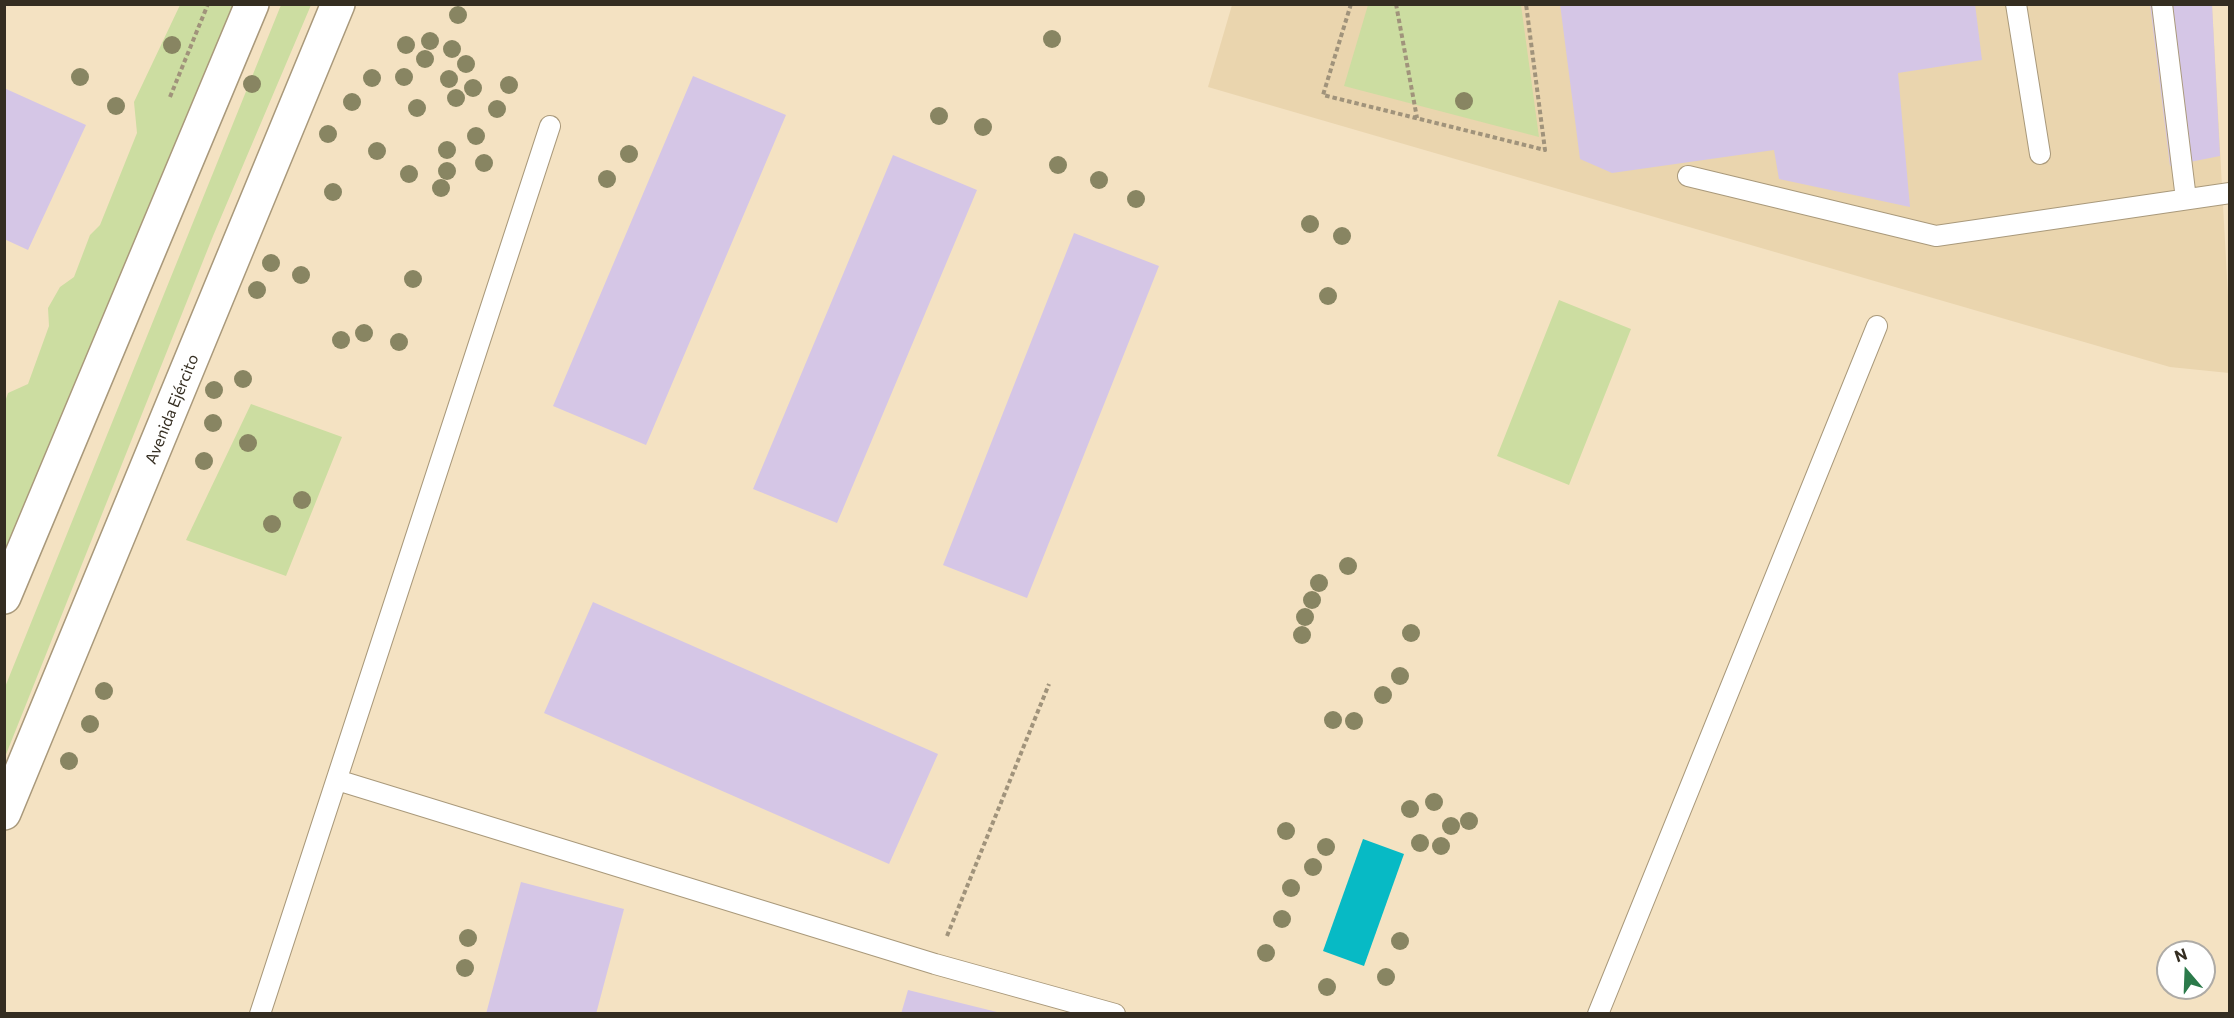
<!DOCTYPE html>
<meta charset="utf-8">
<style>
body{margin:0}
#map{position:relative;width:2234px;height:1018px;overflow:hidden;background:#f4e2c2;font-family:Commissioner,sans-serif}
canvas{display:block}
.frame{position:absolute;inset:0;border:6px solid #342d21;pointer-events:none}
.north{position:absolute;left:2156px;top:940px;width:60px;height:60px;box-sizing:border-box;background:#fff;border:2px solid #aeaba6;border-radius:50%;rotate:341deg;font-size:16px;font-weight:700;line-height:24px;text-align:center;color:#342d21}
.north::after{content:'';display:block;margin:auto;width:21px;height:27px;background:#2b7a4a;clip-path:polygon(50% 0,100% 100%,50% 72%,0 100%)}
</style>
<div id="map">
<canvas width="2234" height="1018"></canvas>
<div class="frame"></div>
<div class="north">N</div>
</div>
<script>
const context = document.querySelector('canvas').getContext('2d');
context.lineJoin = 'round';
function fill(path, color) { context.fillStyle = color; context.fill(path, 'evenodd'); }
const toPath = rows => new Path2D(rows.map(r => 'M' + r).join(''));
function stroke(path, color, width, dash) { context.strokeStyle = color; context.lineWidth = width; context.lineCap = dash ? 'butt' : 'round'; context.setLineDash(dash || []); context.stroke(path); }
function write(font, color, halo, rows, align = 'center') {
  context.font = font + ' Commissioner,sans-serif'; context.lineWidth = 6; context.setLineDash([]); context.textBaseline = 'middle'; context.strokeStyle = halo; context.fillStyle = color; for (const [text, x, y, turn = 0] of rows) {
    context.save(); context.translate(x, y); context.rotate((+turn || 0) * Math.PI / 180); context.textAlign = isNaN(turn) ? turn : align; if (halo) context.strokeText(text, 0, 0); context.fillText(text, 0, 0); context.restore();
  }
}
fill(toPath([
 [1232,5,2212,5,2229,314,2229,373,2170,367,1208,87]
]), '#ead5ae');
fill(toPath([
 [180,5,233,5,5,551,5,402,8,393,28,384,49,326,48,308,60,287,74,277,90,235,100,225,137,133,134,102],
 [281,5,311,5,213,236,5,757,5,687],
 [1368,5,1521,5,1539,137,1344,86],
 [1559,300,1631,329,1569,485,1497,456],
 [251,404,342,437,286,576,186,540]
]), '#ccdda1');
fill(toPath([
 [1363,839,1404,854,1364,966,1323,951]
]), '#07bac5');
fill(toPath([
 [1560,4,1975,4,1982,60,1898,73,1910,207,1779,179,1774,150,1612,173,1580,159],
 [2150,4,2212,4,2220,156,2170,166],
 [693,76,786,115,646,445,553,406],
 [4,88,86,125,28,250,4,239],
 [893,155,977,190,837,523,753,489],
 [1074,233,1159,266,1027,598,943,565],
 [593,602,938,754,889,864,544,713],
 [521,882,624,909,596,1014,486,1014],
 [908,990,1001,1013,1000,1014,901,1014]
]), '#d5c6e6');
const lane = toPath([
 [2016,4,2040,154],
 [2162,4,2186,199],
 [1688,176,1936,236,2230,193],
 [337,780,935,964,1115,1014],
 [260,1014,550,126],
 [1598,1014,1877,326]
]);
const highway = toPath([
 [4,597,252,4],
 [4,813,338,4]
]);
stroke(lane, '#a9997b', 22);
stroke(highway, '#a9997b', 36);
stroke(toPath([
 [1351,4,1323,95,1545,150,1526,4],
 [1396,4,1417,118],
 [170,97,208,4],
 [947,936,1049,684]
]), '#a0937b', 4, [4.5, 3]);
stroke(lane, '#fff', 20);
stroke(highway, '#fff', 33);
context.fillStyle = '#888562';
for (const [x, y] of [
 [458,15],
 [1052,39],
 [430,41],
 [172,45],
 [406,45],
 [452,49],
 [425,59],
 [466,64],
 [80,77],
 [404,77],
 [372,78],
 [449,79],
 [252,84],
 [509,85],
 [473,88],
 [456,98],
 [1464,101],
 [352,102],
 [116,106],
 [417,108],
 [497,109],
 [939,116],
 [983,127],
 [328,134],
 [476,136],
 [447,150],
 [377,151],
 [629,154],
 [484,163],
 [1058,165],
 [447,171],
 [409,174],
 [607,179],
 [1099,180],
 [441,188],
 [333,192],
 [1136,199],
 [1310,224],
 [1342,236],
 [271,263],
 [301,275],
 [413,279],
 [257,290],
 [1328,296],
 [364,333],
 [341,340],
 [399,342],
 [243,379],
 [214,390],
 [213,423],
 [248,443],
 [204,461],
 [302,500],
 [272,524],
 [1348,566],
 [1319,583],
 [1312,600],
 [1305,617],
 [1411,633],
 [1302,635],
 [1400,676],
 [104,691],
 [1383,695],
 [1333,720],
 [1354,721],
 [90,724],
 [69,761],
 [1434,802],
 [1410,809],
 [1469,821],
 [1451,826],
 [1286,831],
 [1420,843],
 [1441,846],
 [1326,847],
 [1313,867],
 [1291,888],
 [1282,919],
 [468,938],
 [1400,941],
 [1266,953],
 [465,968],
 [1386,977],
 [1327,987]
]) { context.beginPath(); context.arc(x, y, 9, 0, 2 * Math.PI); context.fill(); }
write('16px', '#342d21', '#fff', [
 ["Avenida Ejército",172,409,-68]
]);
</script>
